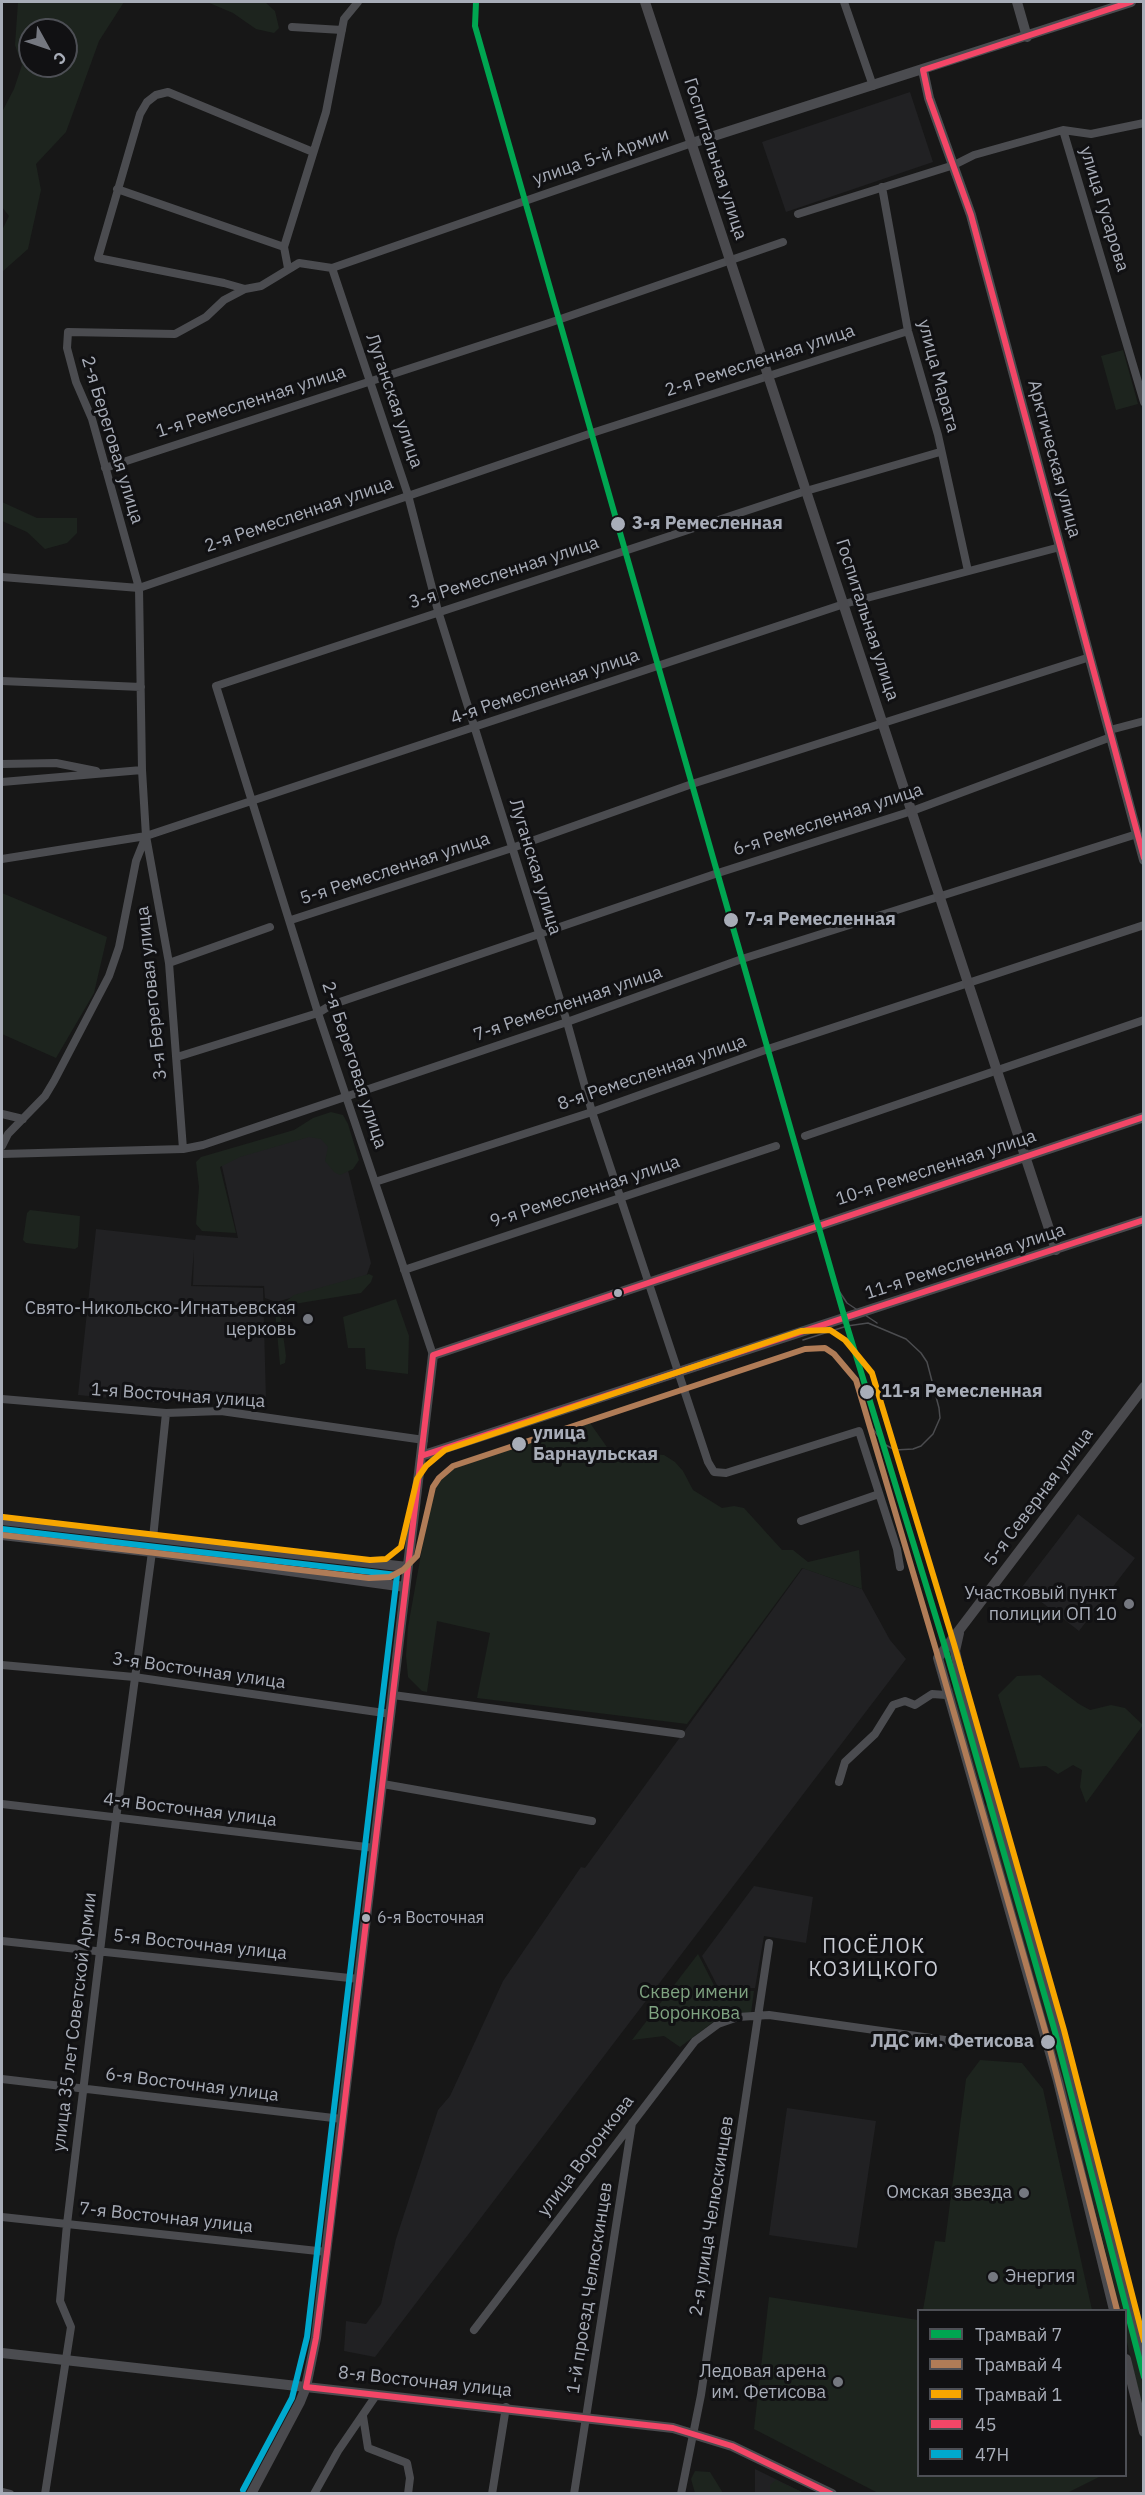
<!DOCTYPE html>
<meta charset="utf-8">
<style>
body{margin:0}
#map{position:relative;width:1145px;height:2495px;overflow:hidden;background:#171717;font-family:"IBM Plex Sans",sans-serif}
canvas{display:block}
.frame{position:absolute;inset:0;border:3px solid #a8adb8;pointer-events:none}
.legend{position:absolute;left:917px;top:2309px;width:210px;height:168px;box-sizing:border-box;background:#111113;border:2px solid #4d4f55;margin:0;padding:8px 10px;list-style:none;font-size:18px;color:#a8adb8}
.legend li{display:flex;align-items:center;gap:12px;height:30px}
.legend b{width:30px;border:2px solid #4d4f55}
.north{position:absolute;left:18px;top:18px;width:60px;height:60px;box-sizing:border-box;background:#111113;border:2px solid #4d4f55;border-radius:50%;rotate:130deg;font-size:16px;font-weight:700;line-height:24px;text-align:center;color:#a8adb8}
.north::after{content:'';display:block;margin:auto;width:21px;height:27px;background:#757880;clip-path:polygon(50% 0,100% 100%,50% 72%,0 100%)}
</style>
<div id="map">
<canvas width="1145" height="2495"></canvas>
<div class="frame"></div>
<ul class="legend">
<li><b style="height:8px;background:#00a651"></b>Трамвай 7</li>
<li><b style="height:8px;background:#b07c57"></b>Трамвай 4</li>
<li><b style="height:8px;background:#f7a600"></b>Трамвай 1</li>
<li><b style="height:8px;background:#f34667"></b>45</li>
<li><b style="height:8px;background:#00a9ce"></b>47Н</li>
</ul>
<div class="north">С</div>
</div>
<script>
const context = document.querySelector('canvas').getContext('2d');
context.lineJoin = 'round';
function fill(path, color) { context.fillStyle = color; context.fill(path, 'evenodd'); }
const toPath = rows => new Path2D(rows.map(r => 'M' + r).join(''));
function stroke(path, color, width, dash) { context.strokeStyle = color; context.lineWidth = width; context.lineCap = dash ? 'butt' : 'round'; context.setLineDash(dash || []); context.stroke(path); }
function write(font, color, halo, rows, align = 'center') {
  context.font = font + ' "IBM Plex Sans",sans-serif'; context.lineWidth = 6; context.setLineDash([]); context.textBaseline = 'middle'; context.strokeStyle = halo; context.fillStyle = color; for (const [text, x, y, turn = 0] of rows) {
    context.save(); context.translate(x, y); context.rotate((+turn || 0) * Math.PI / 180); context.textAlign = isNaN(turn) ? turn : align; if (halo) context.strokeText(text, 0, 0); context.fillText(text, 0, 0); context.restore();
  }
}
fill(toPath([
 [910,92,933,162,786,212,762,142],
 [335,1118,371,1263,366,1277,276,1302,265,1298,264,1286,193,1285,194,1250,191,1286,263,1288,266,1400,190,1390,164,1403,78,1395,96,1229,195,1240,196,1235,238,1238,221,1162],
 [1078,1514,1135,1558,1079,1631,1022,1587],
 [803,1568,862,1589,890,1640,906,1659,375,2357,344,2351,346,2321,366,2324,381,2304,396,2239,438,2110,450,2096,503,1981,581,1867,585,1868],
 [754,1886,813,1897,806,1943,764,1936,755,1988,719,1989,702,1956],
 [787,2108,876,2121,857,2248,769,2235],
 [755,2469,804,2493,755,2493]
]), '#212123');
fill(toPath([
 [18,2,124,2,99,41,66,132,36,164,41,190,28,249,2,272,2,230,9,216,2,207,2,112,14,89,22,65,15,45],
 [30,30,66,30,66,66,30,66],
 [207,2,265,2,275,11,279,28,274,33,256,29,233,13],
 [1123,350,1138,404,1116,410,1101,356],
 [2,502,37,518,77,518,77,533,67,543,45,549,27,532,2,521],
 [2,893,107,937,94,993,56,1058,2,1034],
 [331,1112,343,1115,348,1124,359,1160,353,1169,340,1175,334,1172,325,1161,328,1147,321,1139,309,1137,240,1157,220,1167,236,1233,202,1231,196,1224,199,1187,196,1162,201,1157,294,1130,313,1118],
 [30,1210,80,1216,78,1247,75,1249,26,1243,23,1240,27,1213],
 [369,1274,373,1276,371,1282,361,1293,288,1305,280,1312,286,1356,285,1363,280,1365,275,1310,294,1295],
 [396,1299,409,1336,408,1374,366,1369,365,1348,348,1348,343,1317],
 [590,1423,609,1450,664,1455,675,1462,683,1471,693,1490,722,1508,734,1506,744,1508,782,1550,793,1550,808,1562,859,1550,862,1589,802,1568,687,1724,477,1698,490,1633,437,1621,427,1692,422,1691,408,1677,406,1656,408,1627,428,1515,438,1482,447,1470,468,1461],
 [1040,1675,1079,1704,1090,1710,1111,1705,1125,1708,1143,1725,1086,1803,1080,1787,1082,1770,1073,1765,1058,1774,1046,1766,1020,1768,998,1695,1017,1676],
 [954,1687,959,1689,985,1780,983,1782,978,1780,951,1689],
 [988,1802,991,1804,1055,2030,1053,2032,1047,2029,985,1806],
 [698,1954,717,1991,754,1991,751,2013,716,2020,680,2047,664,2036,632,2040],
 [1057,2047,1063,2060,1143,2379,1143,2410,1126,2338,1126,2310,1119,2310,1053,2049],
 [980,2060,1022,2063,1043,2089,1092,2310,923,2310,935,2241,945,2242,966,2079],
 [769,2297,918,2320,918,2476,1101,2476,1067,2493,878,2493,754,2429],
 [695,2471,710,2472,723,2493,695,2493,691,2479],
 [776,2480,778,2481,804,2493,770,2493,770,2485]
]), '#1d241e');
stroke(toPath([
 [844,2,873,86],
 [292,27,342,30],
 [1063,130,1144,402],
 [882,187,908,331,938,435,968,571],
 [117,189,284,247],
 [798,214,954,165,974,155,1063,130,1091,134,1144,123],
 [288,268,284,247,326,112,344,19,358,2],
 [332,268,408,495,438,611,567,1022,592,1112,708,1462,714,1472,726,1473,859,1431,897,1549,900,1567],
 [245,289,224,283,98,258,140,114,147,102,156,95,168,92,313,152],
 [105,468,552,322,783,242],
 [2,577,139,588,592,433,908,331],
 [2,681,141,687],
 [1110,730,1144,721],
 [2,764,56,763,96,771],
 [2,782,142,770],
 [2,859,146,836,844,604,1060,547],
 [291,920,512,848,692,784,1090,657],
 [169,963,270,927],
 [177,1057,318,1013,331,1005,718,873,912,811,1111,737],
 [2,1114,23,1119],
 [805,1136,1144,1020],
 [2,1146,8,1134,45,1096,54,1081,109,976,119,947,136,861,146,836],
 [183,1149,169,963,146,836,142,770,139,588,92,419,76,382,67,348,68,332,175,334,206,317,224,300,245,289,261,286,299,263,332,268,692,143],
 [2,1154,183,1149,203,1145,567,1022,742,959,1137,834],
 [375,1182,592,1112,768,1049,1144,925],
 [404,1270,776,1146],
 [433,1355,318,1013,216,686,806,491,940,452],
 [2,1399,166,1413,221,1411,424,1440],
 [801,1521,879,1494],
 [153,1538,166,1413],
 [2,1665,134,1677,391,1714],
 [393,1695,681,1734],
 [839,1782,845,1762,875,1734,893,1705,905,1701,915,1705,932,1694,946,1695],
 [383,1784,592,1821],
 [2,1804,375,1848],
 [2,1941,359,1979],
 [2,2079,342,2119],
 [2,2217,327,2252],
 [474,2330,695,2041,718,2024,738,2017,769,2015,959,2042],
 [363,2416,368,2448,407,2463,410,2478,408,2494],
 [2,2492,10,2494],
 [45,2494,71,2327,60,2301,67,2224,116,1819,152,1552],
 [314,2494,338,2451,377,2394],
 [492,2494,506,2407],
 [574,2494,632,2123],
 [681,2494,701,2395,769,1943]
]), '#4b4c50', 8);
stroke(toPath([
 [1017,2,1027,37],
 [923,70,929,98,971,215,1144,860],
 [692,143,1131,2],
 [2,2353,306,2387]
]), '#4b4c50', 10);
stroke(toPath([
 [645,2,1056,1250],
 [421,1456,1144,1220],
 [2,1520,407,1567],
 [2,1535,152,1552,405,1587],
 [959,1633,955,1651,963,1688,1069,2061,1144,2360],
 [1114,2310,1058,2081,938,1658,1144,1387],
 [1126,2359,1144,2432],
 [306,2387,673,2428,732,2446,832,2494],
 [251,2494,300,2402,306,2387,316,2338,433,1355,1144,1117]
]), '#4a4a4e', 10);
stroke(toPath([
 [837,1288,847,1303,877,1323],
 [803,1340,847,1326,868,1323,906,1339,921,1353,927,1362,939,1408,940,1418,933,1434,921,1446,913,1449,895,1450,884,1444,873,1429]
]), '#4b4c4f', 1.5);
stroke(toPath([
 [923,70,929,98,971,215,1144,858],
 [923,70,1131,2],
 [421,1456,1144,1220],
 [306,2387,316,2338,327,2252,433,1355,1144,1117],
 [306,2387,673,2428,732,2446,831,2494]
]), '#f34667', 6);
stroke(toPath([
 [2,1529,397,1575,307,2337,292,2398,243,2490]
]), '#00a9ce', 6);
stroke(toPath([
 [476,2,475,26,847,1326,945,1647,1055,2032,1144,2377]
]), '#00a651', 6);
stroke(toPath([
 [2,1535,369,1578,390,1577,403,1570,417,1556,433,1487,439,1478,453,1466,805,1349,825,1348,834,1354,856,1380,936,1650,1046,2034,1117,2310]
]), '#b07c57', 6);
stroke(toPath([
 [3,1517,370,1560,386,1559,401,1547,417,1479,426,1466,445,1450,801,1331,830,1330,845,1340,872,1373,954,1644,1064,2030,1144,2341]
]), '#f7a600', 6);
for (const [x, y, r, color] of [
 [618,524,8,"#a8adb8"],
 [731,920,8,"#a8adb8"],
 [618,1293,5,"#a8adb8"],
 [308,1319,6,"#757880"],
 [867,1392,8,"#a8adb8"],
 [519,1444,8,"#a8adb8"],
 [1129,1604,6,"#757880"],
 [366,1918,5,"#a8adb8"],
 [1048,2042,8,"#a8adb8"],
 [1024,2193,6,"#757880"],
 [993,2277,6,"#757880"],
 [838,2382,6,"#757880"]
]) { const dot = new Path2D(); dot.arc(x, y, r, 0, 2 * Math.PI); context.fillStyle = color; context.fill(dot); stroke(dot, '#111113', 2); }
write('16px', '#a8adb8', '#111113', [
 ["6-я Восточная",377,1918]
], 'left');
write('18px', '#a8adb8', '#111113', [
 ["улица 5-й Армии",601,157,-19],
 ["Госпитальная улица",715,159,72],
 ["улица Гусарова",1104,209,73],
 ["2-я Ремесленная улица",760,361,-18],
 ["улица Марата",938,376,75],
 ["Луганская улица",394,401,71],
 ["1-я Ремесленная улица",251,402,-18],
 ["2-я Береговая улица",112,440,73],
 ["Арктическая улица",1054,459,75],
 ["2-я Ремесленная улица",299,515,-19],
 ["3-я Ремесленная улица",504,573,-18],
 ["Госпитальная улица",867,620,72],
 ["4-я Ремесленная улица",545,687,-19],
 ["6-я Ремесленная улица",828,820,-18],
 ["Луганская улица",535,867,73],
 ["5-я Ремесленная улица",395,869,-18],
 ["3-я Береговая улица",152,993,-96],
 ["7-я Ремесленная улица",568,1004,-19],
 ["2-я Береговая улица",354,1065,72],
 ["8-я Ремесленная улица",652,1073,-19],
 ["10-я Ремесленная улица",936,1168,-18],
 ["9-я Ремесленная улица",585,1192,-18],
 ["11-я Ремесленная улица",965,1262,-18],
 ["1-я Восточная улица",178,1396,4],
 ["5-я Северная улица",1039,1497,-53],
 ["3-я Восточная улица",199,1671,8],
 ["4-я Восточная улица",190,1810,7],
 ["5-я Восточная улица",200,1945,6],
 ["улица 35 лет Советской Армии",75,2022,-83],
 ["6-я Восточная улица",192,2085,7],
 ["улица Воронкова",586,2156,-53],
 ["2-я улица Челюскинцев",712,2216,-81],
 ["7-я Восточная улица",166,2218,6],
 ["1-й проезд Челюскинцев",590,2288,-81],
 ["8-я Восточная улица",425,2382,6]
]);
write('bold 18px', '#a8adb8', '#111113', [
 ["3-я Ремесленная",632,524],
 ["7-я Ремесленная",745,920],
 ["11-я Ремесленная",881,1392],
 ["улица",533,1434],
 ["Барнаульская",533,1455],
 ["ЛДС им. Фетисова",1034,2042,"right"]
], 'left');
write('18px', '#a8adb8', '#111113', [
 ["Свято-Никольско-Игнатьевская",296,1309],
 ["церковь",296,1330],
 ["Участковый пункт",1117,1594],
 ["полиции ОП 10",1117,1615],
 ["Омская звезда",1012,2193],
 ["Энергия",1005,2277,"left"],
 ["Ледовая арена",826,2372],
 ["им. Фетисова",826,2393]
], 'right');
write('18px', '#7fa381', '#111113', [
 ["Сквер имени",694,1993],
 ["Воронкова",694,2014]
]);
context.letterSpacing = '1.5px';
write('20px', '#c9ccd4', '#111113', [
 ["ПОСЁЛОК",874,1947],
 ["КОЗИЦКОГО",874,1970]
]);
context.letterSpacing = '0px';
</script>
